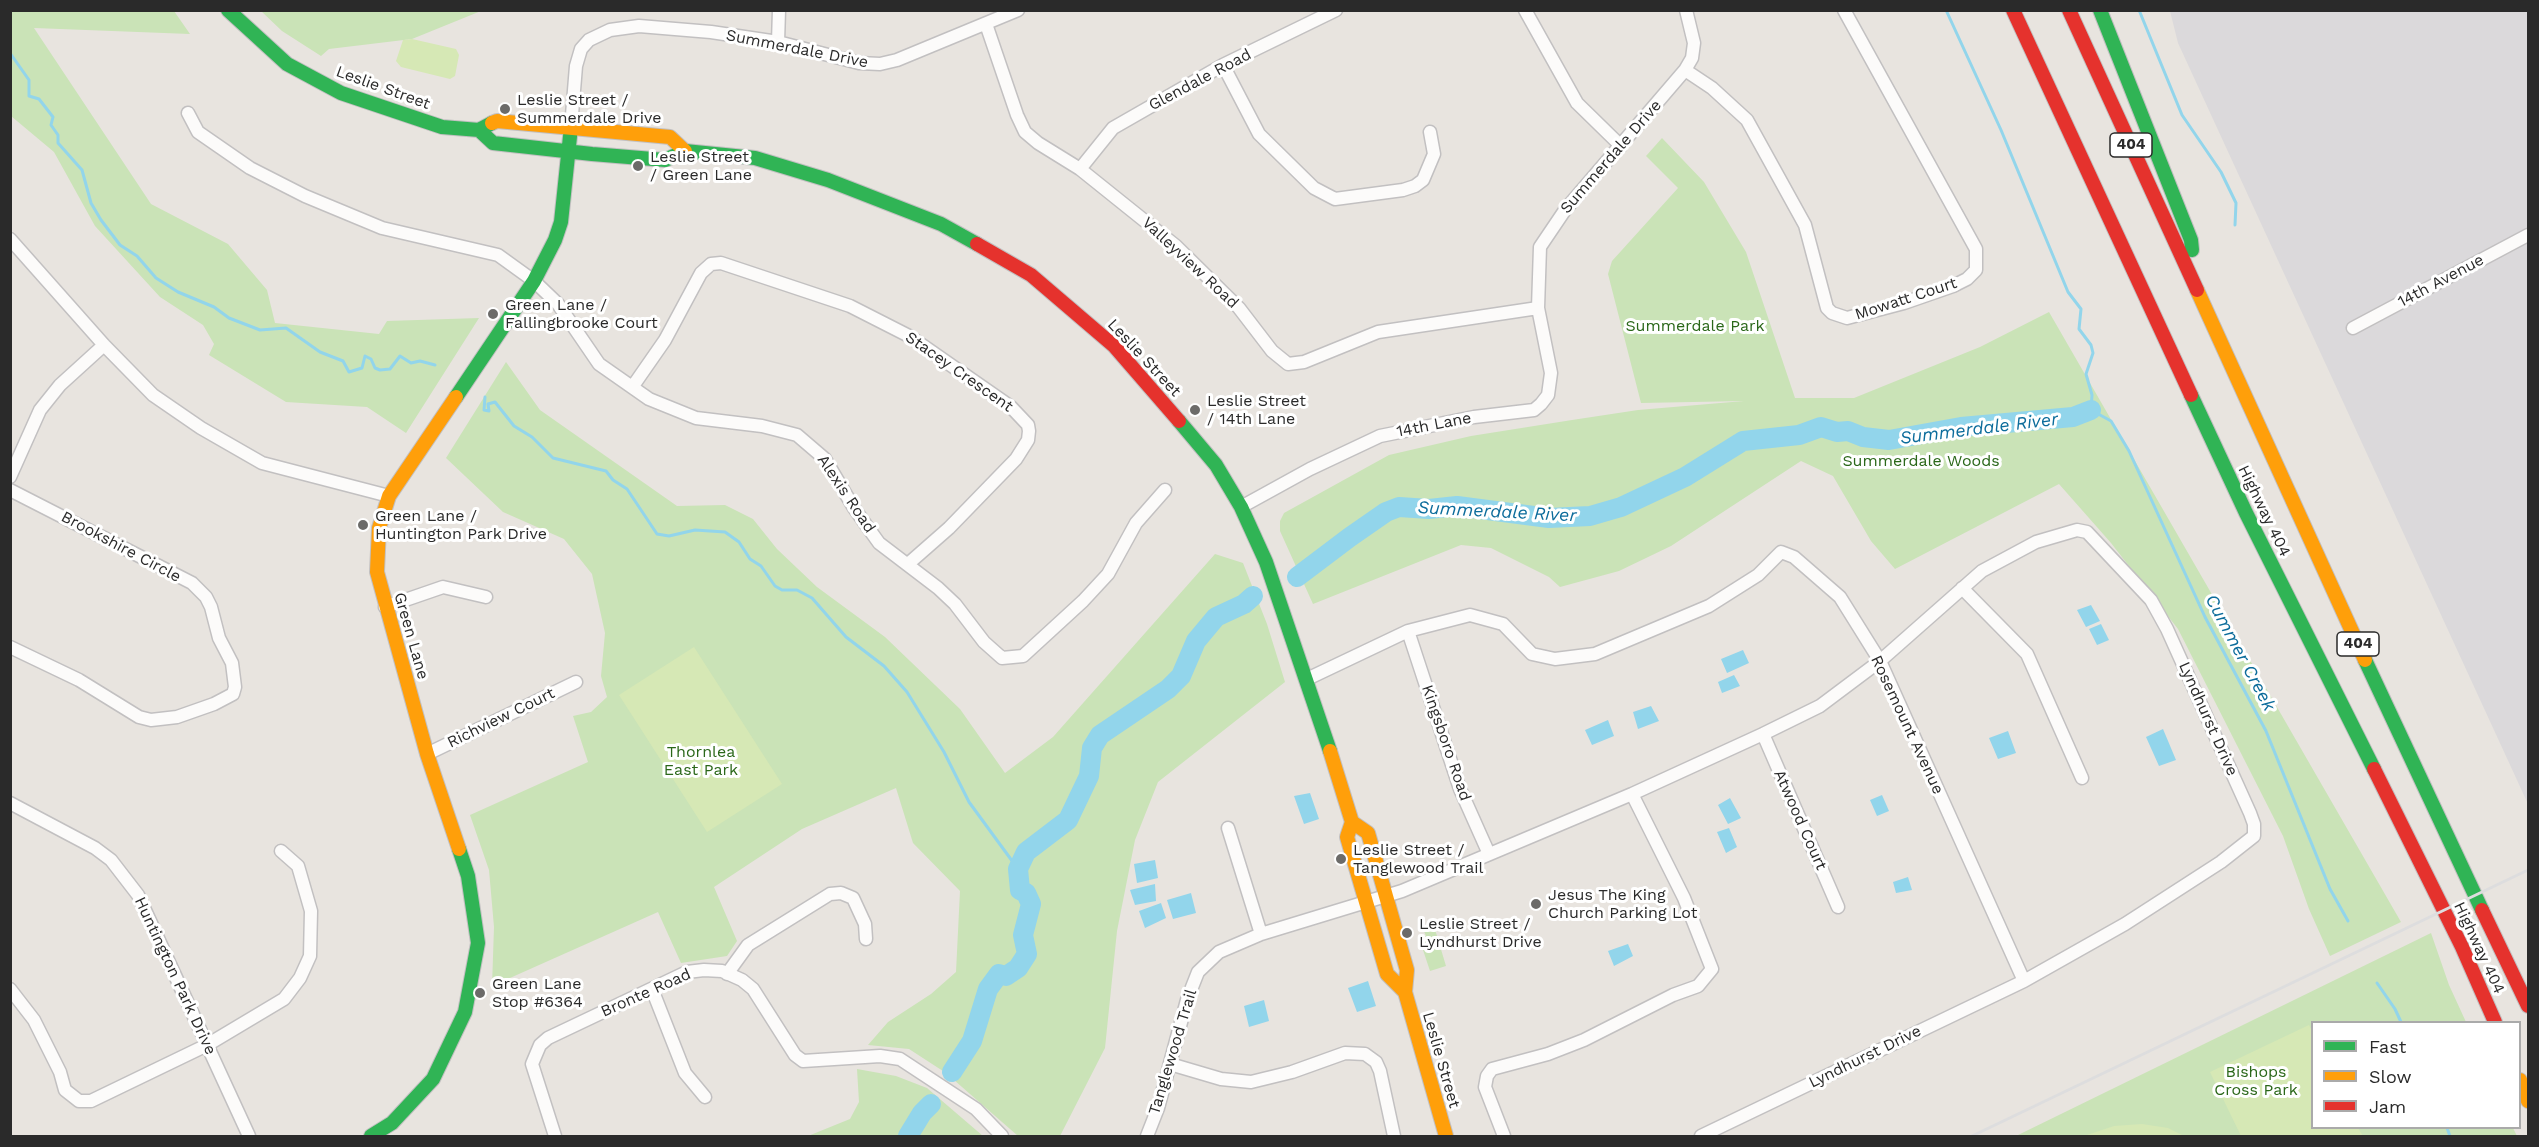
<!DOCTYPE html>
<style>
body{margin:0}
#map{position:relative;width:2539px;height:1147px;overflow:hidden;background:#e8e4df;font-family:"Work Sans",sans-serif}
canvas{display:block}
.frame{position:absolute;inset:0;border:12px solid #2a2a2a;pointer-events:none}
.legend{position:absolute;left:2311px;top:1021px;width:210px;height:108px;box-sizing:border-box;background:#fff;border:2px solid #aaa;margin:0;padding:8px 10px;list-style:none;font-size:18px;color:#2a2a2a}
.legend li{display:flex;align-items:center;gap:12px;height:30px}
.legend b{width:30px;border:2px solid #aaa}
</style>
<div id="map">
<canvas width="2539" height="1147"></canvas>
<div class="frame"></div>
<ul class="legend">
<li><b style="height:8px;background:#30b455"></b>Fast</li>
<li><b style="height:8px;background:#ff9f0a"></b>Slow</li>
<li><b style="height:8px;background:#e5322d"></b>Jam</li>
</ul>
</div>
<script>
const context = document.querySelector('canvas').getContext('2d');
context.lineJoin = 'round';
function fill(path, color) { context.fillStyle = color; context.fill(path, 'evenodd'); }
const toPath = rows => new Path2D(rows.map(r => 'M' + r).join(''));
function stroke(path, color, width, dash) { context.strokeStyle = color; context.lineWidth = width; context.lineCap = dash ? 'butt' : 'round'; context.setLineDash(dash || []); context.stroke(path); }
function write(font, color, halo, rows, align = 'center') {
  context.font = font + ' "Work Sans",sans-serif'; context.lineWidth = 6; context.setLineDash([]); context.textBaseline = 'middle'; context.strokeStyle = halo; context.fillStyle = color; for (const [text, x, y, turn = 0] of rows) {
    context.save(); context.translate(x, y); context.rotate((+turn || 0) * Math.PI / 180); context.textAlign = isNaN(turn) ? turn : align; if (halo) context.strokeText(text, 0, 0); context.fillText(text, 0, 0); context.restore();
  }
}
fill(toPath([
 [2170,11,2528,11,2528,804,2178,43]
]), '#dbd9db');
fill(toPath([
 [10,11,174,11,190,34,34,28,151,204,228,244,267,290,275,323,379,334,387,321,479,318,406,433,367,407,286,402,209,355,214,344,203,325,160,297,95,226,54,152,11,116],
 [261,11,481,11,412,39,329,49,321,56,282,31],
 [1662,138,1704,182,1746,252,1795,398,1854,398,1980,347,2049,312,2401,922,2330,956,2309,909,2283,836,2178,629,2111,543,2059,484,1895,569,1871,541,1833,476,1801,461,1671,546,1619,571,1560,587,1549,577,1491,548,1461,545,1313,604,1280,531,1280,521,1284,513,1389,455,1471,436,1572,420,1638,410,1744,401,1641,403,1608,274,1612,261,1678,188,1646,156],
 [506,362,540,410,677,506,725,505,753,519,777,549,817,587,885,637,960,709,1005,773,1053,737,1215,554,1243,563,1267,624,1285,682,1158,782,1135,840,1117,931,1105,1048,1060,1136,1018,1136,946,1073,909,1049,868,1045,888,1022,931,994,956,972,960,891,913,843,896,788,802,829,714,887,737,941,727,956,681,963,658,912,492,986,494,927,489,870,470,815,588,762,573,716,591,712,607,697,601,676,605,633,592,574,564,539,503,512,446,458],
 [1434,926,1446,966,1430,971,1419,938,1426,936,1423,929],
 [2431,933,2449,985,2466,1022,2312,1022,2312,1128,2513,1128,2517,1136,2016,1136],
 [857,1069,896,1076,927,1088,983,1136,808,1136,850,1119,859,1102]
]), '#cae3b7');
fill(toPath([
 [412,39,456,49,459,55,455,76,450,79,401,67,396,61,403,40],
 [694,647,782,784,707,832,619,695],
 [2309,1025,2312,1031,2312,1128,2358,1128,2363,1136,2241,1136,2210,1072],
 [2142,1124,2168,1128,2184,1136,2084,1136,2114,1126]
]), '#d6e8b5');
fill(toPath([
 [2091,605,2100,621,2086,627,2077,610],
 [2101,624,2109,640,2097,645,2089,629],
 [1743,650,1749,663,1727,673,1721,659],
 [1734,675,1740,686,1722,693,1718,682],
 [1651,706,1659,721,1638,729,1633,712],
 [1608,720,1614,736,1592,745,1585,730],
 [2163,729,2176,760,2159,766,2146,737],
 [2008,731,2016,753,1998,759,1989,738],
 [1310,793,1319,819,1304,824,1294,796],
 [1882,795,1889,811,1877,816,1870,800],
 [1730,798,1741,818,1728,824,1718,805],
 [1729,828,1737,847,1726,853,1717,832],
 [1155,860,1158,878,1137,883,1134,864],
 [1908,877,1912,890,1896,893,1893,882],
 [1155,884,1156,901,1135,905,1130,890],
 [1191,893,1196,913,1173,919,1167,900],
 [1161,903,1166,918,1145,928,1139,911],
 [1628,944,1633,956,1614,966,1608,951],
 [1368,981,1376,1006,1357,1012,1348,988],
 [1264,1000,1269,1021,1249,1027,1244,1006]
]), '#92d5eb');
stroke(toPath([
 [1946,10,2001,130,2068,292,2081,309,2079,329,2091,345,2093,353,2086,374,2092,395,2091,410,2111,421,2129,451,2205,617,2266,731,2330,889,2348,921],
 [2139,10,2182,115,2221,172,2236,203,2235,225],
 [10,53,29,80,29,96,39,99,53,117,51,125,58,135,58,143,82,170,91,203,101,220,120,245,137,256,156,278,178,292,214,307,229,318,260,330,286,328,320,352,343,361,349,372,362,368,365,356,371,359,375,368,380,370,390,369,400,356,411,363,420,361,435,365],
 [485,397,484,410,489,411,488,404,495,402,514,426,532,437,553,458,606,471,613,480,627,489,657,534,669,536,695,530,725,532,739,542,750,559,761,566,775,586,782,590,797,590,812,598,846,637,884,666,907,692,944,752,969,802,1018,869],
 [2377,983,2395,1009,2401,1022],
 [2447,1128,2450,1136]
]), '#92d5eb', 3);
stroke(toPath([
 [1297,577,1350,537,1386,512,1399,507,1429,509,1457,506,1549,518,1590,516,1621,507,1685,477,1743,441,1799,435,1821,427,1837,432,1848,431,1863,437,1889,440,1961,427,2073,417,2091,410],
 [952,1072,972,1041,988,989,999,974,1006,976,1018,968,1027,954,1023,935,1031,904,1026,893,1020,890,1018,869,1026,852,1068,820,1089,776,1092,748,1100,735,1168,689,1181,676,1196,641,1216,617,1244,604,1253,596],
 [908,1136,922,1113,931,1104]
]), '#92d5eb', 20);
const street = toPath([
 [1525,10,1577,103,1621,146],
 [986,24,1017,115,1025,132,1038,143,1080,169,1176,246,1239,308,1272,351,1288,364,1304,362,1378,332,1538,308],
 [778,42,779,10],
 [1223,65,1259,134,1314,188,1335,199,1403,190,1415,186,1423,180,1434,154,1430,132],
 [1685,70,1712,88,1747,120,1805,225,1827,308,1832,313,1847,318,1904,303,1953,286,1967,279,1976,270,1976,249,1844,10],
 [188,113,198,132,250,168,305,196,382,228,498,255,534,281,558,304,599,364,649,399,696,418,762,426,797,435,825,459,854,508,879,543,938,588,955,604,984,642,1002,658,1023,656,1083,601,1108,574,1136,523,1165,490],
 [571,127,576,66,581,49,589,40,610,30,639,26,711,32,778,42,859,63,880,64,897,60,1018,10],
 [1080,169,1113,128,1223,65,1336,10],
 [10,239,104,345,153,395,201,428,262,463,389,496],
 [2353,328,2528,235],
 [633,386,665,340,701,273,711,264,721,263,850,306,909,336,1011,407,1028,425,1029,431,1028,440,1016,459,949,528,908,564],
 [10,477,40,410,60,385,104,345],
 [10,490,192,583,206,597,211,607,219,638,232,663,235,687,233,694,214,704,177,717,151,720,139,717,79,680,10,647],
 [1241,507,1310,469,1380,436,1474,417,1534,410,1541,404,1548,395,1551,373,1538,308,1540,247,1565,210,1685,70,1692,58,1694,43,1686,10],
 [1962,588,2027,654,2082,778],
 [385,607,443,587,486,597],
 [1408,631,1460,789,1489,854],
 [1307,679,1408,631,1470,615,1503,624,1532,654,1555,659,1595,654,1709,606,1758,575,1781,552,1794,557,1840,597,1880,661,2024,981],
 [1763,734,1838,907],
 [427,754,576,682],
 [10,803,95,848,111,860,138,895,249,1136],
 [1228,828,1261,934],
 [727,974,748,945,830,894,841,893,853,898,865,924,866,939],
 [10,989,34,1020,60,1072,65,1090,79,1101,91,1101,207,1045,284,999,300,978,310,956,311,911,298,866,281,851],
 [652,989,685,1073,705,1097],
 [1170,1064,1221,1079,1251,1082,1292,1072,1345,1053,1365,1054,1376,1062,1380,1071,1394,1136],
 [555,1136,532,1064,540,1045,548,1038,687,972,704,970,722,971,742,980,753,989,795,1055,803,1061,880,1056,900,1059,976,1109,1002,1136],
 [1147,1136,1158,1108,1187,1000,1198,972,1219,952,1261,934,1402,891,1632,794,1763,734,1820,706,1880,661,1982,571,2036,542,2077,530,2087,532,2151,600,2167,629,2250,813,2254,824,2254,836,2221,862,2125,924,2024,981,1701,1136],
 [1504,1136,1485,1087,1487,1076,1492,1069,1548,1054,1584,1040,1673,995,1698,986,1712,969,1684,898,1632,794]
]);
const fast = toPath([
 [228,10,287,64,341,93,442,127,479,130,492,123],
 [2100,10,2191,240,2192,250],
 [479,130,493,143,592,154,665,160,685,151,755,158,828,180,941,224,977,244],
 [2191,395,2246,513,2374,769],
 [456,397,534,281,555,240,561,222,571,127],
 [1179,421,1216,465,1241,507,1266,562,1330,751],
 [2365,660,2482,910],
 [371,1136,392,1123,433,1079,465,1012,478,943,468,876,459,849]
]);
const slow = toPath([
 [492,123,497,121,670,137,685,151],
 [2197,290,2365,660],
 [456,397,389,496,379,528,377,572,427,754,459,849],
 [1330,751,1352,822,1347,837,1387,974,1405,992],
 [1352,822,1368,833,1407,970,1405,992,1446,1136],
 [2520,1080,2528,1101]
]);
const jam = toPath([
 [2013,10,2191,395],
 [2069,10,2197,290],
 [977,244,1031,275,1114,346,1179,421],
 [2374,769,2462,947,2495,1022],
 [2482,910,2528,1006]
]);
stroke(street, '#c2c0c1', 15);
stroke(fast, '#c2c0c1', 16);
stroke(slow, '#c2c0c1', 16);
stroke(jam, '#c2c0c1', 16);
stroke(street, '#fcfbfa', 12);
stroke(fast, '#30b455', 14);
stroke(slow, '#ff9f0a', 14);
stroke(jam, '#e5322d', 14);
stroke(toPath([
 [1972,1136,2528,870]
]), '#ddddde', 3);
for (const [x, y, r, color] of [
 [505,109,6,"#6c6b69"],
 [638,166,6,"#6c6b69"],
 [493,314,6,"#6c6b69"],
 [1195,410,6,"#6c6b69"],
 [363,525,6,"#6c6b69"],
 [1341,859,6,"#6c6b69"],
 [1536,904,6,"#6c6b69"],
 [1407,933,6,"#6c6b69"],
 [480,993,6,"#6c6b69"]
]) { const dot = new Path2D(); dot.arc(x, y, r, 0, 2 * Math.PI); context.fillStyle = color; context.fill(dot); stroke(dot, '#fff', 2); }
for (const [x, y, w] of [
 [2131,145,42],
 [2358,644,42]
]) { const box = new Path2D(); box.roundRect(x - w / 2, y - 12, w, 24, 4.5); context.fillStyle = '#fff'; context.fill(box); stroke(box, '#2a2a2a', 1.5); }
write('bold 15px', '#2a2a2a', null, [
 ["404",2131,145],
 ["404",2358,644]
]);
write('16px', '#2a2a2a', '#fff', [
 ["Summerdale Drive",797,49,11],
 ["Glendale Road",1200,80,-28],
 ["Leslie Street",383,88,20],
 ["Summerdale Drive",1611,157,-49],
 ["Valleyview Road",1190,263,43],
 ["14th Avenue",2441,281,-28],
 ["Mowatt Court",1906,299,-18],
 ["Leslie Street",1144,358,47],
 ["Stacey Crescent",959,372,35],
 ["14th Lane",1434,425,-11],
 ["Alexis Road",846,494,56],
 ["Highway 404",2264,511,64],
 ["Brookshire Circle",121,547,28],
 ["Green Lane",411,636,74],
 ["Richview Court",501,718,-26],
 ["Lyndhurst Drive",2208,719,66],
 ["Rosemount Avenue",1907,725,65],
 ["Kingsboro Road",1446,743,71],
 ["Atwood Court",1800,820,66],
 ["Highway 404",2479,948,65],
 ["Huntington Park Drive",175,976,65],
 ["Bronte Road",646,993,-24],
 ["Tanglewood Trail",1173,1052,-73],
 ["Lyndhurst Drive",1865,1057,-26],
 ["Leslie Street",1441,1060,74]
]);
write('16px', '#2a2a2a', '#fff', [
 ["Leslie Street /",517,100],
 ["Summerdale Drive",517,118],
 ["Leslie Street",650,157],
 ["/ Green Lane",650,175],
 ["Green Lane /",505,305],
 ["Fallingbrooke Court",505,323],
 ["Leslie Street",1207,401],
 ["/ 14th Lane",1207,419],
 ["Green Lane /",375,516],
 ["Huntington Park Drive",375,534],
 ["Leslie Street /",1353,850],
 ["Tanglewood Trail",1353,868],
 ["Jesus The King",1548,895],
 ["Church Parking Lot",1548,913],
 ["Leslie Street /",1419,924],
 ["Lyndhurst Drive",1419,942],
 ["Green Lane",492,984],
 ["Stop #6364",492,1002]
], 'left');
write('16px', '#2a6719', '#fff', [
 ["Summerdale Park",1695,326],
 ["Summerdale Woods",1921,461],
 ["Thornlea",701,752],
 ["East Park",701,770],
 ["Bishops",2256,1072],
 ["Cross Park",2256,1090]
]);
write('italic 18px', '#0c6c9b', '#fff', [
 ["Summerdale River",1979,429,-7],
 ["Summerdale River",1497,512,3],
 ["Cummer Creek",2240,653,62]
]);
</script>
